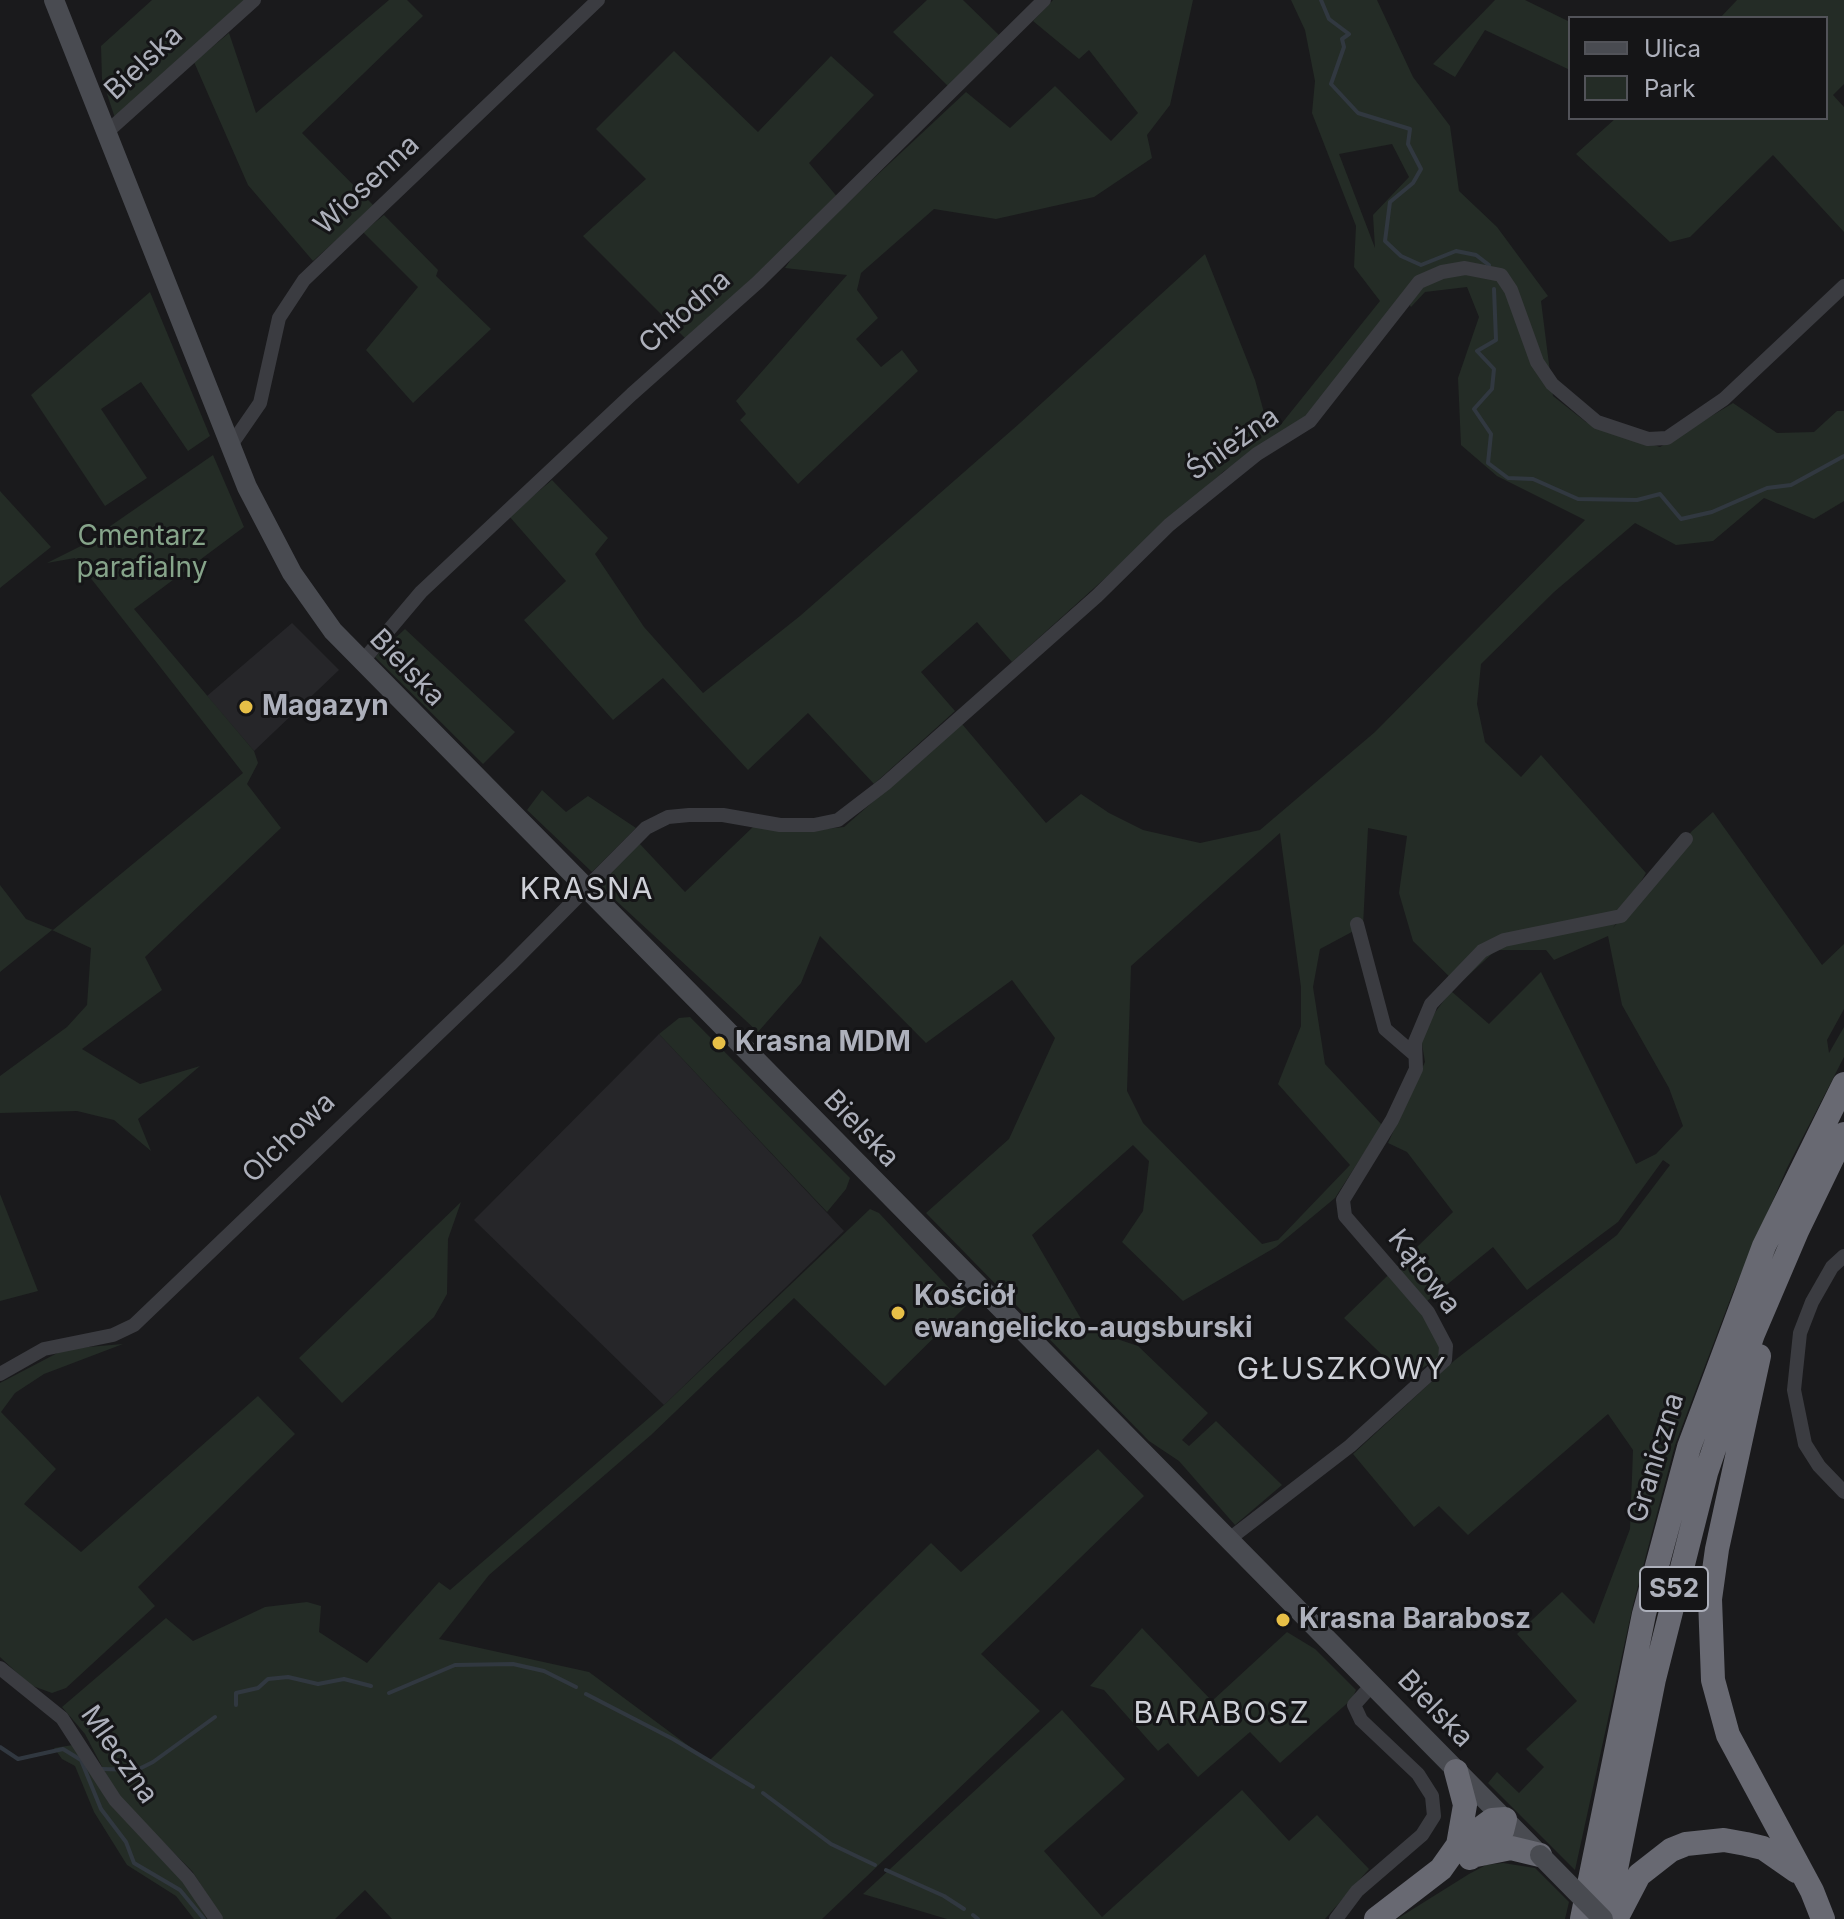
<!DOCTYPE html>
<meta charset="utf-8">
<style>
body{margin:0}
#map{position:relative;width:1844px;height:1919px;overflow:hidden;background:#1a1a1c;font-family:Inter,sans-serif}
canvas{display:block}
.legend{position:absolute;left:1568px;top:16px;width:260px;height:104px;box-sizing:border-box;background:#151517;border:2px solid #525359;margin:0;padding:10px 14px;list-style:none;font-size:24px;color:#adb0bb}
.legend li{display:flex;align-items:center;gap:16px;height:40px}
.legend b{width:40px;border:2px solid #525359}
</style>
<div id="map">
<canvas width="1844" height="1919"></canvas>
<ul class="legend">
<li><b style="height:10px;background:#494b51"></b>Ulica</li>
<li><b style="height:22px;background:#242c26"></b>Park</li>
</ul>
</div>
<script>
const context = document.querySelector('canvas').getContext('2d');
context.lineJoin = 'round';
function fill(path, color) { context.fillStyle = color; context.fill(path, 'evenodd'); }
const toPath = rows => new Path2D(rows.map(r => 'M' + r).join(''));
function stroke(path, color, width, dash) { context.strokeStyle = color; context.lineWidth = width; context.lineCap = dash ? 'butt' : 'round'; context.setLineDash(dash || []); context.stroke(path); }
function write(font, color, halo, rows, align = 'center') {
  context.font = font + ' Inter,sans-serif'; context.lineWidth = 6; context.setLineDash([]); context.textBaseline = 'middle'; context.strokeStyle = halo; context.fillStyle = color; for (const [text, x, y, turn = 0] of rows) {
    context.save(); context.translate(x, y); context.rotate((+turn || 0) * Math.PI / 180); context.textAlign = isNaN(turn) ? turn : align; if (halo) context.strokeText(text, 0, 0); context.fillText(text, 0, 0); context.restore();
  }
}
fill(toPath([
 [292,623,339,670,254,751,207,696],
 [659,1034,844,1231,664,1405,474,1220]
]), '#262629');
fill(toPath([
 [152,0,246,0,115,118,102,79,101,46],
 [389,0,407,0,423,16,302,133,374,206,313,261,248,185,194,62,229,33,256,113],
 [927,0,963,0,1000,36,950,88,893,32],
 [1053,0,1193,0,1170,105,1147,135,1152,158,1094,197,996,219,934,209,861,273,857,290,878,318,856,339,881,367,902,350,918,371,798,484,740,420,746,414,736,401,847,275,785,268,798,249,966,92,1010,128,1055,86,1111,141,1138,113,1089,50,1079,59,1033,21],
 [1291,0,1377,0,1413,77,1450,126,1459,191,1497,227,1548,296,1541,301,1553,396,1586,422,1660,447,1733,403,1777,433,1814,432,1837,411,1844,411,1844,501,1814,519,1764,498,1713,541,1676,545,1635,523,1554,592,1481,664,1477,704,1485,742,1521,777,1541,755,1646,873,1613,928,1692,831,1713,812,1822,965,1844,944,1844,1009,1827,1040,1829,1053,1844,1027,1844,1057,1787,1168,1733,1292,1675,1445,1633,1605,1575,1870,1488,1783,1497,1772,1519,1793,1544,1767,1526,1749,1577,1701,1517,1634,1562,1592,1594,1624,1630,1529,1633,1450,1608,1414,1468,1535,1439,1506,1414,1527,1353,1454,1455,1360,1617,1235,1670,1165,1663,1160,1618,1222,1527,1290,1493,1247,1427,1301,1452,1350,1406,1378,1344,1318,1453,1212,1407,1152,1388,1143,1425,1062,1421,1038,1427,1023,1451,991,1489,1024,1541,972,1636,1164,1656,1154,1683,1126,1669,1088,1622,1005,1608,936,1554,960,1546,950,1496,950,1458,985,1413,941,1399,893,1407,836,1368,828,1363,926,1320,949,1313,987,1325,1064,1382,1125,1335,1198,1276,1247,1183,1301,1122,1242,1143,1211,1149,1161,1133,1145,1032,1235,1087,1329,1138,1346,1208,1413,1182,1440,1189,1446,1216,1421,1282,1485,1235,1525,1179,1461,1149,1441,926,1213,1009,1139,1055,1038,1012,980,926,1043,820,936,801,983,758,1032,597,883,639,843,685,892,754,826,797,832,844,827,962,724,1046,823,1081,794,1109,813,1143,830,1200,843,1260,830,1375,732,1585,520,1497,476,1461,445,1458,378,1479,317,1467,287,1425,292,1411,307,1402,294,1302,422,1224,471,1012,662,977,622,921,672,955,711,874,784,808,713,748,770,663,678,613,720,524,620,566,581,509,516,552,480,608,538,595,554,644,627,703,693,800,616,1020,423,1205,254,1255,380,1268,427,1278,428,1380,301,1354,267,1356,226,1312,113,1315,81,1305,30],
 [1392,144,1409,177,1373,215,1375,248,1339,154],
 [1280,833,1301,987,1301,1026,1278,1084,1350,1165,1278,1240,1262,1244,1143,1123,1127,1091,1131,966],
 [1495,0,1525,0,1570,22,1570,70,1485,30,1455,77,1433,64],
 [1737,0,1844,0,1844,84,1833,95,1844,107,1844,232,1773,155,1690,237,1670,242,1576,154,1616,118,1826,118,1826,18,1720,18],
 [674,51,758,132,831,56,874,95,809,163,839,199,686,339,583,236,646,179,596,129],
 [384,215,438,270,436,276,491,329,413,403,366,350,418,287,363,232],
 [150,292,210,436,188,451,141,382,101,409,147,478,105,506,31,395],
 [213,455,244,527,134,609,254,751,258,763,247,784,281,828,145,957,162,990,82,1049,140,1084,200,1066,138,1119,151,1151,114,1120,77,1111,0,1113,0,1076,67,1027,87,1005,91,948,52,930,0,972,0,885,26,919,53,930,243,773,75,558,47,563,83,545],
 [0,491,51,547,0,588],
 [405,629,515,732,483,764,375,657],
 [542,790,566,812,588,796,636,828,592,872,527,810],
 [690,1017,850,1178,846,1189,827,1212,659,1034,679,1018],
 [0,1194,38,1291,0,1301],
 [461,1202,448,1239,447,1294,434,1317,342,1403,299,1358],
 [870,1209,879,1213,966,1306,885,1386,794,1298,651,1435,489,1575,439,1639,589,1672,709,1761,931,1543,961,1572,1098,1449,1144,1496,981,1654,1040,1711,822,1919,392,1919,365,1890,335,1919,223,1919,192,1871,118,1797,85,1734,62,1707,166,1618,193,1641,265,1607,307,1602,321,1606,319,1632,367,1663,439,1582,450,1590,664,1405],
 [123,1344,44,1374,15,1393,1,1412,56,1469,24,1504,81,1552,258,1396,295,1434,138,1587,155,1606,66,1688,52,1693,30,1685,0,1657,0,1383,65,1349],
 [1142,1628,1212,1701,1287,1632,1315,1649,1356,1690,1352,1699,1280,1763,1250,1732,1198,1777,1168,1743,1158,1751,1104,1690,1090,1686],
 [1062,1710,1125,1779,1044,1851,1102,1917,1242,1790,1289,1841,1317,1815,1369,1869,1325,1919,947,1919,863,1894],
 [73,1745,83,1751,108,1802,187,1885,207,1919,194,1919,176,1896,127,1865,94,1812,75,1766,62,1759,54,1748],
 [1503,1863,1535,1868,1569,1902,1565,1919,1397,1919,1469,1874,1486,1865]
]), '#242c26');
stroke(toPath([
 [1321,0,1329,19,1349,34,1342,39,1344,47,1331,84,1358,113,1410,129,1408,144,1421,169,1413,183,1390,202,1385,241,1401,256,1421,265,1456,251,1476,255,1489,265],
 [1494,289,1496,340,1477,351,1494,369,1492,389,1474,409,1491,434,1488,463,1508,478,1533,479,1578,499,1637,500,1660,494,1681,519,1712,512,1767,488,1791,485,1844,456],
 [389,1693,455,1665,513,1664,544,1671,576,1687],
 [586,1694,673,1739,753,1787],
 [236,1705,236,1693,258,1688,268,1679,288,1677,318,1684,344,1679,371,1686],
 [0,1747,18,1759,63,1749,81,1760,101,1809,126,1842,134,1863,180,1890,204,1919],
 [102,1769,137,1770,153,1762,215,1717],
 [763,1793,831,1844,875,1865],
 [886,1870,944,1896,964,1909],
 [973,1915,978,1919]
]), '#313840', 4);
stroke(toPath([
 [107,132,254,0],
 [231,445,260,403,279,318,304,280,598,0],
 [361,663,421,592,632,394,758,282,1044,0],
 [1357,924,1385,1029,1415,1055],
 [1844,1256,1832,1267,1812,1302,1800,1333,1794,1390,1805,1444,1819,1466,1844,1492],
 [0,1374,44,1349,113,1335,134,1325,510,965,646,828,668,817,689,815,723,815,780,825,814,825,838,820,885,784,1097,596,1169,525,1257,454,1310,421,1419,282,1442,272,1465,268,1501,275,1511,290,1537,362,1552,384,1597,422,1648,439,1667,438,1724,399,1844,286],
 [1228,1540,1350,1446,1445,1360,1446,1346,1428,1312,1345,1216,1343,1200,1392,1120,1416,1069,1415,1042,1431,1004,1482,951,1504,940,1621,916,1686,839],
 [0,1668,62,1718,115,1800,188,1878,216,1919],
 [1336,1919,1357,1891,1422,1835,1434,1816,1432,1796,1418,1774,1361,1720,1354,1705,1372,1685]
]), '#3b3c41', 14);
stroke(toPath([
 [54,0,247,487,292,573,333,631,1540,1855]
]), '#494b51', 20);
stroke(toPath([
 [1759,1356,1717,1549,1710,1599,1713,1680,1728,1735,1812,1891,1823,1919],
 [1456,1771,1465,1805,1458,1845],
 [1476,1855,1511,1848,1540,1855],
 [1376,1919,1441,1869,1458,1845,1492,1820,1505,1819,1502,1831,1470,1858],
 [1582,1919,1644,1614,1689,1447,1764,1246,1844,1084],
 [1606,1919,1654,1679,1706,1473,1753,1334,1797,1231,1844,1134],
 [1616,1919,1639,1875,1671,1850,1686,1844,1724,1840,1746,1844,1763,1848,1796,1871]
]), '#686972', 24);
stroke(toPath([
 [1540,1855,1603,1919]
]), '#494b51', 20);
for (const [x, y, r, color] of [
 [246,707,8,"#e7bf47"],
 [719,1043,8,"#e7bf47"],
 [898,1313,8,"#e7bf47"],
 [1283,1620,8,"#e7bf47"]
]) { const dot = new Path2D(); dot.arc(x, y, r, 0, 2 * Math.PI); context.fillStyle = color; context.fill(dot); stroke(dot, '#151517', 3); }
for (const [x, y, w] of [
 [1674,1589,68]
]) { const box = new Path2D(); box.roundRect(x - w / 2, y - 22, w, 44, 6); context.fillStyle = '#151517'; context.fill(box); stroke(box, '#adb0bb', 2); }
write('bold 26px', '#adb0bb', null, [
 ["S52",1674,1589]
]);
write('28px', '#adb0bb', '#151517', [
 ["Bielska",144,63,-43],
 ["Wiosenna",367,185,-43],
 ["Chłodna",685,312,-41],
 ["Śnieżna",1233,444,-35],
 ["Bielska",407,668,46],
 ["Bielska",861,1129,46],
 ["Olchowa",289,1138,-44],
 ["Kątowa",1424,1272,52],
 ["Graniczna",1656,1458,-73],
 ["Bielska",1435,1709,46],
 ["Mleczna",119,1755,55]
]);
write('28px', '#86a48a', '#151517', [
 ["Cmentarz",142,537],
 ["parafialny",142,569]
]);
write('bold 28px', '#adb0bb', '#151517', [
 ["Magazyn",262,707],
 ["Krasna MDM",735,1043],
 ["Kościół",914,1297],
 ["ewangelicko-augsburski",914,1329],
 ["Krasna Barabosz",1299,1620]
], 'left');
context.letterSpacing = '2px';
write('30px', '#ced0d7', '#151517', [
 ["KRASNA",587,890],
 ["GŁUSZKOWY",1342,1370],
 ["BARABOSZ",1222,1714]
]);
context.letterSpacing = '0px';
</script>
